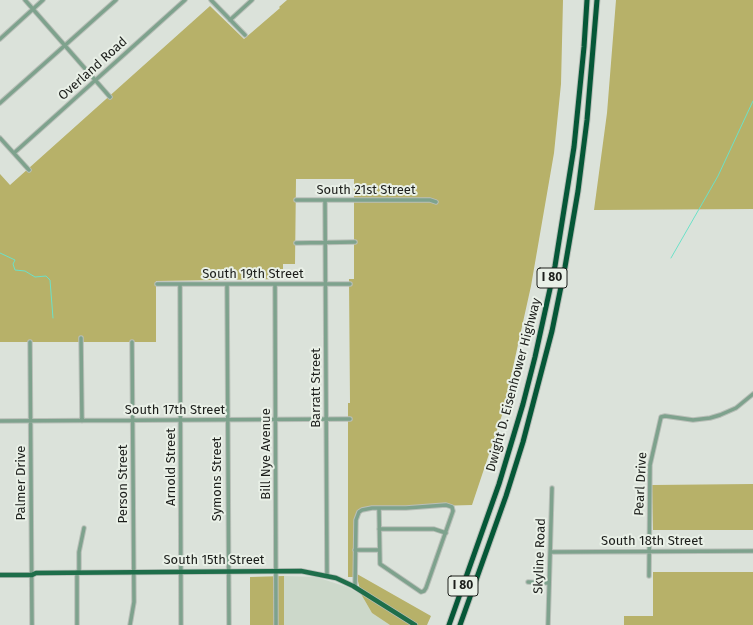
<!DOCTYPE html>
<style>
body{margin:0}
canvas{display:block;background:#dbe2da}
</style>
<canvas width="753" height="625"></canvas>
<script>
const context = document.querySelector('canvas').getContext('2d');
context.lineJoin = 'round';
function fill(path, color) { context.fillStyle = color; context.fill(path, 'evenodd'); }
const toPath = rows => new Path2D(rows.map(r => 'M' + r).join(''));
function stroke(path, color, width, dash) { context.strokeStyle = color; context.lineWidth = width; context.lineCap = dash ? 'butt' : 'round'; context.setLineDash(dash || []); context.stroke(path); }
function write(font, color, halo, rows, align = 'center') {
  context.font = font + ' "Fira Sans",sans-serif'; context.lineWidth = 4; context.setLineDash([]); context.textBaseline = 'middle'; context.strokeStyle = halo; context.fillStyle = color; for (const [text, x, y, turn = 0] of rows) {
    context.save(); context.translate(x, y); context.rotate((+turn || 0) * Math.PI / 180); context.textAlign = isNaN(turn) ? turn : align; if (halo) context.strokeText(text, 0, 0); context.fillText(text, 0, 0); context.restore();
  }
}
fill(toPath([
 [284,576,316,577,347,587,361,594,372,613,390,625,284,625]
]), '#ccd8ca');
fill(toPath([
 [287,0,563,0,561,84,554,153,531,286,503,412,472,505,365,508,357,516,357,574,431,616,427,625,390,625,372,613,361,594,357,577,348,577,348,403,350,403,349,279,354,279,354,179,296,179,295,264,283,264,283,279,156,281,156,342,0,342,0,174,10,185,210,6,244,39,280,8,279,7],
 [616,0,753,0,753,209,594,210,607,113],
 [753,484,753,530,653,530,652,485],
 [653,572,753,572,753,625,624,625,624,616,653,616],
 [284,576,284,625,250,625,250,577]
]), '#b7b169');
stroke(toPath([
 [0,253,15,260,13,264,15,270,25,271,35,277,46,276,50,280,53,318],
 [671,258,718,176,753,101]
]), '#6ce1c8', 1);
const minor = toPath([
 [25,0,110,97],
 [211,0,245,35],
 [230,20,252,0],
 [0,39,43,0],
 [0,103,116,0],
 [0,138,29,170],
 [14,153,185,0],
 [296,200,430,200,436,202],
 [325,200,327,576],
 [296,243,355,242],
 [157,284,350,284],
 [180,284,181,625],
 [227,284,229,625],
 [275,284,276,625],
 [81,338,82,421],
 [30,342,32,625],
 [0,421,350,419],
 [379,529,434,529,446,533],
 [355,550,379,550],
 [550,552,753,551],
 [79,572,79,552,84,528],
 [649,576,650,465,661,417,665,416,693,420,710,418,720,415,736,408,753,394],
 [528,582,549,583],
 [355,587,356,520,359,512,362,510,372,508,406,508,446,505,452,507,453,511,426,588,424,591,421,592,380,564,379,508],
 [77,625,77,572],
 [130,625,134,602,132,342],
 [548,625,552,488]
]);
const major = toPath([
 [0,575,32,575,36,573,301,571,336,578,353,586,415,625]
]);
const highway = toPath([
 [449,625,499,484,523,404,535,357,555,266,574,147,584,47,587,0],
 [460,625,506,496,523,442,552,331,565,267,578,191,587,120,597,0]
]);
stroke(minor, '#b9bfb8', 5.5);
stroke(major, '#b9bfb8', 6);
stroke(highway, '#b9bfb8', 7);
stroke(minor, '#7ea28d', 3.5);
stroke(major, '#1e6e4a', 4.5);
stroke(highway, '#055737', 5);
for (const [x, y, w] of [
 [552,278,30],
 [463,586,30]
]) { const box = new Path2D(); box.roundRect(x - w / 2, y - 10, w, 20, 3); context.fillStyle = '#e9f0e7'; context.fill(box); stroke(box, '#1c1e1b', 1); }
write('bold 12px', '#1c1e1b', null, [
 ["I 80",552,278],
 ["I 80",463,586]
]);
write('13px', '#1c1e1b', '#e9f0e7', [
 ["Overland Road",93,69,-42],
 ["South 21st Street",366,190],
 ["South 19th Street",253,274],
 ["Dwight D. Eisenhower Highway",514,385,-75],
 ["Barratt Street",316,388,-90],
 ["South 17th Street",175,410],
 ["Bill Nye Avenue",266,454,-90],
 ["Arnold Street",171,467,-90],
 ["Symons Street",217,479,-90],
 ["Palmer Drive",21,483,-90],
 ["Person Street",123,484,-90],
 ["Pearl Drive",641,484,-87],
 ["South 18th Street",652,541],
 ["Skyline Road",540,556,-88],
 ["South 15th Street",214,560]
]);
</script>
